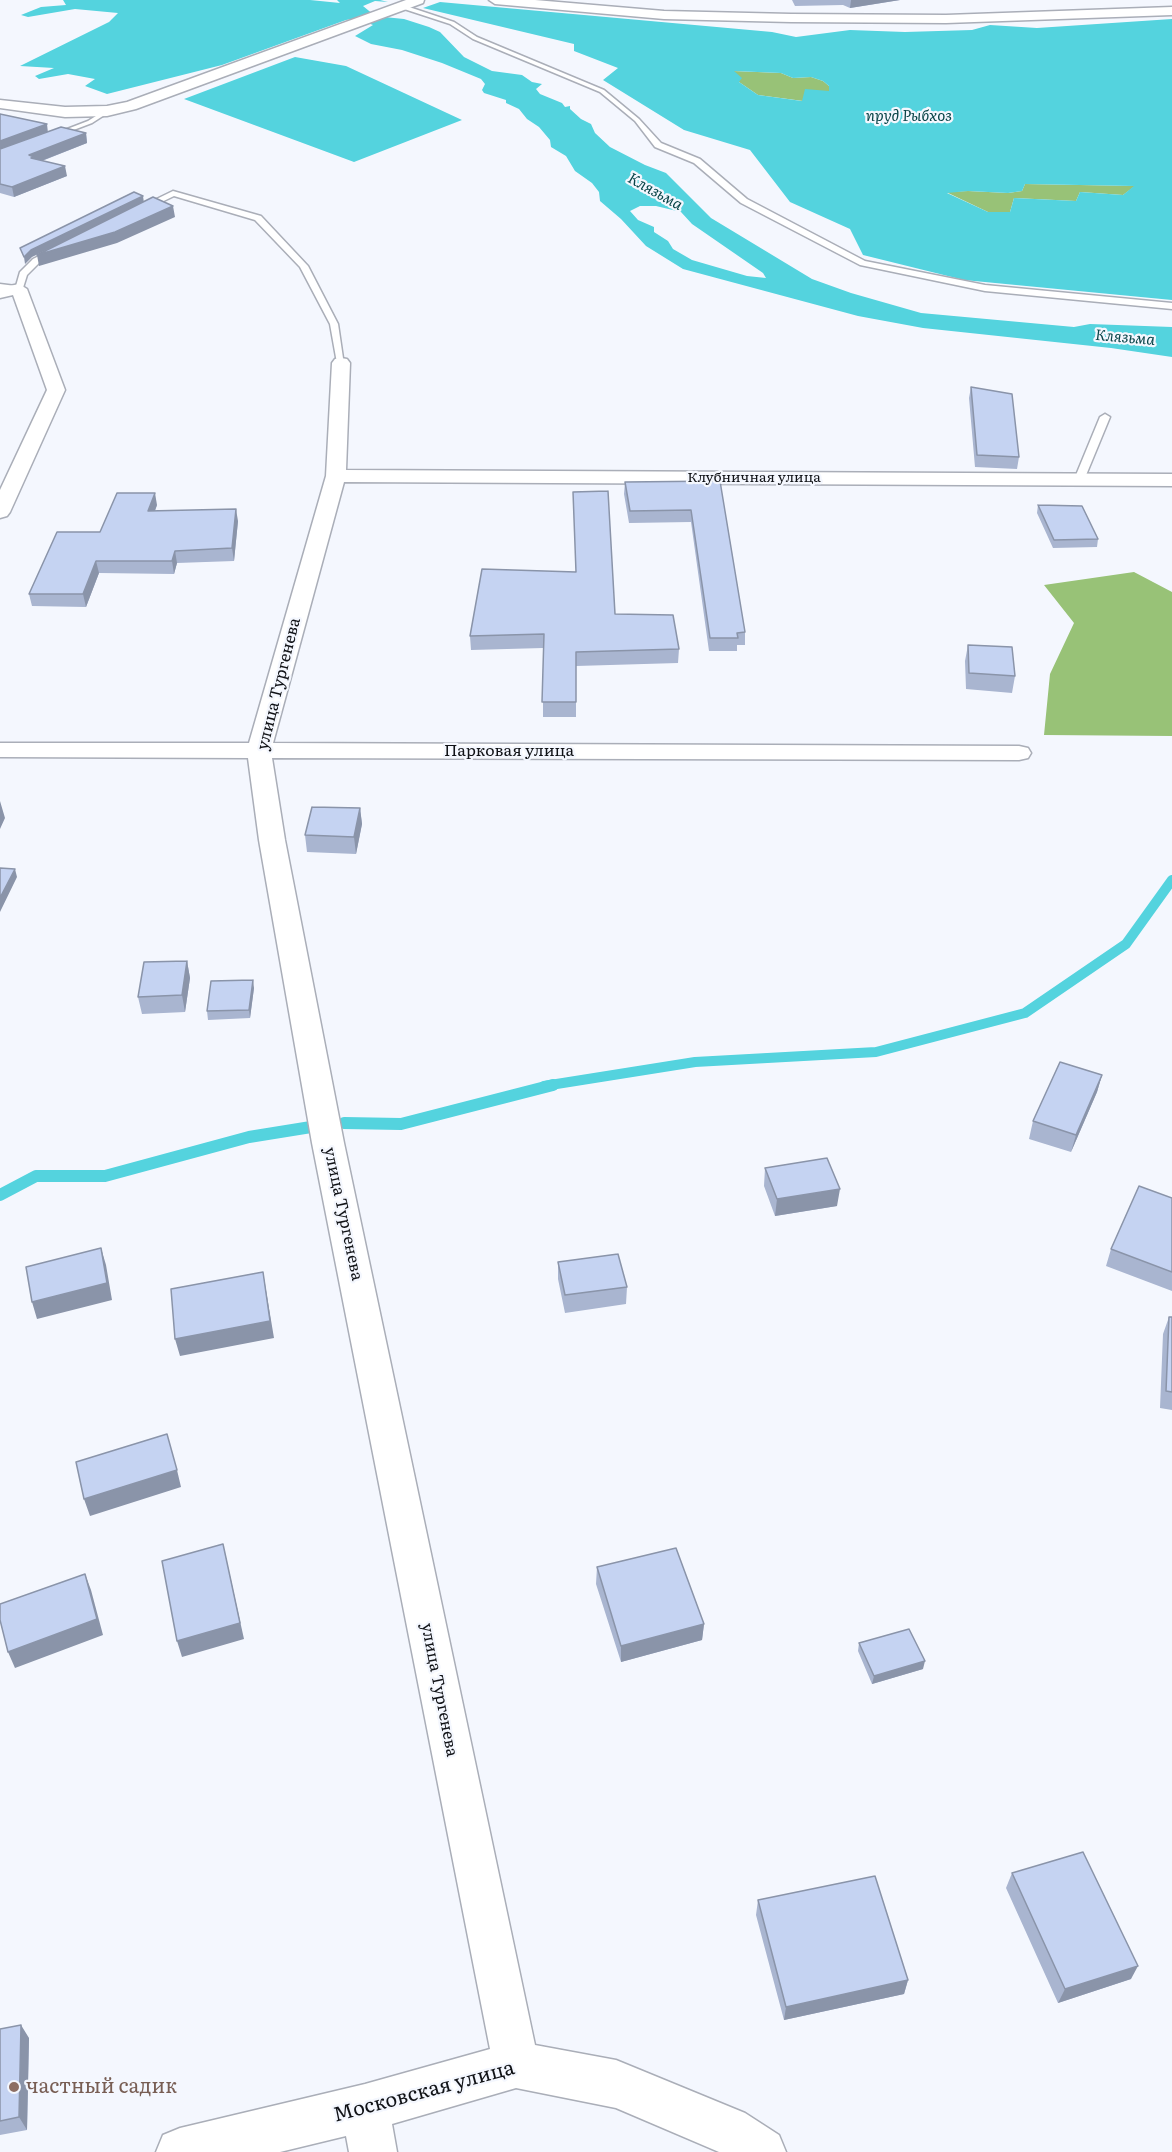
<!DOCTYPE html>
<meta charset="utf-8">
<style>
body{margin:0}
canvas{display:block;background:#f4f7fe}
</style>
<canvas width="1172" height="2152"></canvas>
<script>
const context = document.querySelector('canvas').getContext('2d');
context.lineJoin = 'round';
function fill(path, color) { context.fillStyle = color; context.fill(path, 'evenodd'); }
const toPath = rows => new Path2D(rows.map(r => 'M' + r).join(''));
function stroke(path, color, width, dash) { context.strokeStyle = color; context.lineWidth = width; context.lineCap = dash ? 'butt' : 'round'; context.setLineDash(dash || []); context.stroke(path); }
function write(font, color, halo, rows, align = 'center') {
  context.font = font + ' Literata,serif'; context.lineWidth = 4.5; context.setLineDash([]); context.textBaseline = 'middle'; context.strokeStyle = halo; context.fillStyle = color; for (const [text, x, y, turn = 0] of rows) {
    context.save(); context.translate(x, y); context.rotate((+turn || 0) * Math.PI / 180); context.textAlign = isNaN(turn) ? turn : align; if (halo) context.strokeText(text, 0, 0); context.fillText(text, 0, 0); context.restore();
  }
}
fill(toPath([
 [733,71,781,73,793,78,811,77,823,81,829,86,829,91,803,101,758,95,739,82],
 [1025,184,1135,186,1123,195,1080,192,1076,201,1014,198,1010,212,988,212,946,192,968,191,1008,193,1022,191],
 [1134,572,1172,592,1172,736,1044,735,1050,674,1074,623,1044,585]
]), '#98c277');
fill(toPath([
 [63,0,310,0,340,3,337,0,380,0,388,2,375,1,363,6,374,15,346,20,222,65,107,94,85,86,95,79,68,74,39,79,35,76,54,68,20,66,109,22,118,13,75,9,28,17,21,15,41,7,66,5],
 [440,2,772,32,796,37,850,30,905,32,972,30,990,25,1037,28,1172,19,1172,300,964,280,863,255,850,229,790,202,750,150,684,130,603,80,618,68,574,51,574,44,423,8],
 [734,71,781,73,793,78,811,77,823,81,829,86,829,91,805,89,802,101,758,95,739,82,742,78],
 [1025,184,1134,186,1123,195,1080,192,1076,201,1014,198,1010,212,988,212,947,193,968,191,1008,193,1022,191],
 [384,17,404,19,429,27,440,32,464,57,492,71,522,75,532,82,542,84,536,89,540,94,562,103,565,107,570,106,570,109,581,119,591,124,595,133,610,147,645,165,666,173,711,218,812,279,851,293,921,313,1074,327,1090,324,1172,327,1172,357,1111,348,923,328,858,316,683,269,646,246,621,219,600,201,599,192,592,183,575,171,566,156,551,147,550,140,539,127,527,119,519,109,506,103,506,100,484,93,482,90,485,84,481,79,442,63,402,50,371,44,355,36,373,25,368,23],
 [640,206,656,206,681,212,692,224,763,273,766,278,747,276,692,260,673,249,668,241,654,232,654,227,638,220,630,211],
 [295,57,346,66,462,120,354,162,184,99]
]), '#54d3de');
stroke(toPath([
 [544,1086,695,1062,876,1052,1025,1013,1126,944,1172,880]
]), '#54d3de', 10);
stroke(toPath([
 [344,1123,401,1124,553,1085],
 [0,1195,36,1176,105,1176,249,1137,311,1127]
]), '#54d3de', 12);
const service = toPath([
 [400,4,454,22,477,37,604,90,639,119,661,143,700,159,747,199,865,261,985,285,1172,303,1172,309,985,291,860,265,741,203,694,163,655,147,635,121,600,92,473,39,450,24,398,7,400,4],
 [107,109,109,112,92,123,55,137,49,136,88,121,107,109],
 [173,191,261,216,308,266,338,324,344,365,337,363,330,324,300,267,255,220,174,196,143,211,136,209,173,191],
 [51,250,58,252,39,263,27,275,22,291,0,288,0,284,16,286,20,272,33,259,51,250],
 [1105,414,1110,417,1084,480,1075,482,1074,480,1100,417,1105,414]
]);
const minor = toPath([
 [489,0,535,0,664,11,791,14,946,15,1172,7,1172,15,946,23,791,22,664,19,495,4,489,0],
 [19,284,27,289,65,390,10,512,7,516,0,518,0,490,47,390,13,295,0,298,0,288,19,284],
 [341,358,347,359,350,363,346,470,1172,474,1172,486,344,482,273,743,1019,746,1028,748,1031,753,1028,758,1019,760,272,758,285,840,344,1143,535,2045,616,2060,745,2113,779,2135,786,2152,719,2152,616,2108,516,2088,392,2124,397,2152,349,2152,346,2136,280,2152,156,2152,163,2135,180,2128,365,2084,490,2049,312,1143,259,840,248,758,0,757,0,743,249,743,326,476,332,363,335,359,341,358]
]);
const tertiary = toPath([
 [406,0,424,0,423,3,136,109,107,116,65,117,0,108,0,100,65,107,107,106,127,102,406,0]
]);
stroke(service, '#aaaeb8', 3);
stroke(minor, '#aaaeb8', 3);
stroke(tertiary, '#aaaeb8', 3);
fill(service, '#fff');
fill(minor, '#fff');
fill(tertiary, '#fff');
fill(toPath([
 [792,0,900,0,850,8,843,5,795,6],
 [0,114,48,132,86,133,87,143,42,161,67,176,14,197,0,193],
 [971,387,1019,457,1017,469,975,467,969,398],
 [720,481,745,632,745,645,737,645,737,651,709,651,691,522,629,523,624,494,625,482],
 [157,505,155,511,238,521,234,561,177,563,174,574,99,573,86,607,32,606,29,594,100,532],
 [1038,505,1098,539,1097,547,1053,548,1037,513],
 [615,614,679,649,678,663,576,666,576,717,543,717,543,648,471,650,470,636],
 [968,645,1015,676,1012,693,966,689,965,661],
 [360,808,362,824,356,854,307,852,305,835],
 [187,961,190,978,185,1012,142,1014,138,997],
 [254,988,250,1018,208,1020,207,1011],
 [1102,1075,1097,1092,1071,1152,1029,1139,1033,1121],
 [765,1168,837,1206,775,1216,764,1186],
 [1172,1198,1172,1291,1106,1266,1111,1249],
 [558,1262,627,1287,626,1304,565,1313,558,1279],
 [1169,1317,1172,1317,1172,1410,1160,1408,1163,1334],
 [597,1567,704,1624,702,1640,621,1662,596,1584],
 [859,1643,923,1669,872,1684,858,1651],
 [1012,1873,1131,1979,1058,2003,1006,1888],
 [758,1900,908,1980,904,1994,784,2020,756,1915],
 [0,2029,29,2038,27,2130,0,2135]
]), '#a9b5d0');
fill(toPath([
 [851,0,900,0,850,8],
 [47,124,48,133,0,152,0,141],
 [86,133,87,143,36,163,29,155],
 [65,166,67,176,14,197,12,187],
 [143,196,144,203,32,257,25,264,24,257,31,250],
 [173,206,175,217,117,243,39,266,37,255],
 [155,493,157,505,150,523,148,511],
 [236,509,238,521,234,561,232,548],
 [175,551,177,563,174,574,172,561],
 [96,561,99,573,86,607,83,594],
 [0,801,5,818,0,829],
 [360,808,362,824,356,854,354,837],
 [15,869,17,877,0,912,0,898],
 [187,961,190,978,185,1012,182,995],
 [253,980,254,988,250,1018,249,1010],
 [1102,1075,1097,1092,1071,1152,1076,1135],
 [840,1189,837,1206,775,1216,777,1199],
 [101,1248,106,1265,112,1300,37,1319,32,1302],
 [263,1272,274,1338,180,1356,175,1339],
 [177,1470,181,1487,90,1516,84,1499],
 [223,1544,244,1639,182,1657,177,1641],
 [85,1574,91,1590,103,1635,15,1668,8,1652],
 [704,1624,702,1640,621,1662,621,1646],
 [925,1661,923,1669,872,1684,874,1676],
 [1138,1966,1131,1979,1058,2003,1065,1989],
 [908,1980,904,1994,784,2020,786,2007],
 [21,2025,29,2038,27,2130,19,2117]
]), '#8a94a9');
const building = toPath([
 [0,114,47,124,0,141,0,114],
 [61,127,86,133,29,155,34,157,31,158,65,166,12,187,0,184,0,149,61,127],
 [134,192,143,196,31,250,24,257,20,248,134,192],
 [153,197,173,206,115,232,37,255,153,197],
 [971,387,1012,394,1019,457,977,455,971,387],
 [720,481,745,632,737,633,738,638,710,638,691,510,630,511,625,482,720,481],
 [608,491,615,614,673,615,679,649,576,652,576,702,542,702,544,634,470,636,482,569,576,572,573,492,608,491],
 [117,493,155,493,148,511,236,509,232,548,175,551,172,561,96,561,83,594,29,594,57,532,100,532,117,493],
 [1038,505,1082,506,1098,539,1054,540,1038,505],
 [968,645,1012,647,1015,676,969,673,968,645],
 [312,807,360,808,354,837,305,835,312,807],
 [0,868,15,869,0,898,0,868],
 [187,961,182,995,138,997,144,962,187,961],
 [253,980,249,1010,207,1011,211,981,253,980],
 [1060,1062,1102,1075,1076,1135,1033,1121,1060,1062],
 [827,1158,840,1189,777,1199,765,1168,827,1158],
 [1139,1186,1172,1198,1172,1272,1111,1249,1139,1186],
 [101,1248,107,1283,32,1302,26,1267,101,1248],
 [618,1254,627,1287,565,1295,558,1262,618,1254],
 [263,1272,270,1321,175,1339,171,1289,263,1272],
 [1169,1317,1172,1317,1172,1392,1166,1391,1169,1317],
 [167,1434,177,1470,84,1499,76,1462,167,1434],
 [223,1544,240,1623,177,1641,162,1561,223,1544],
 [676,1548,704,1624,621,1646,597,1567,676,1548],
 [85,1574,97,1619,8,1652,0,1620,0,1604,85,1574],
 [909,1629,925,1661,874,1676,859,1643,909,1629],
 [1083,1852,1138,1966,1065,1989,1012,1873,1083,1852],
 [875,1876,908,1980,786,2007,758,1900,875,1876],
 [21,2025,19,2117,0,2121,0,2029,21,2025]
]);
fill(building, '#c5d3f2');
stroke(building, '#8a94a9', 1.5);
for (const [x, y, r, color] of [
 [14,2087,6,"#8d6e63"]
]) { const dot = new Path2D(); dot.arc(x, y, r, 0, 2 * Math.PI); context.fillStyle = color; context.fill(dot); stroke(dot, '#f4f7fe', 2); }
write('14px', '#101216', '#f4f7fe', [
 ["Клубничная улица",754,478]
]);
write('italic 15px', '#084448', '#f4f7fe', [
 ["пруд Рыбхоз",909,117],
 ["Клязьма",655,192,29],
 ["Клязьма",1125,338,5]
]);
write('16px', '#101216', '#f4f7fe', [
 ["улица Тургенева",279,684,-76],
 ["Парковая улица",509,751],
 ["улица Тургенева",343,1214,78],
 ["улица Тургенева",439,1690,79]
]);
write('20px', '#785e54', '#f4f7fe', [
 ["частный садик",26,2087]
], 'left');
write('20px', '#101216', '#f4f7fe', [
 ["Московская улица",424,2092,-15]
]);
</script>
